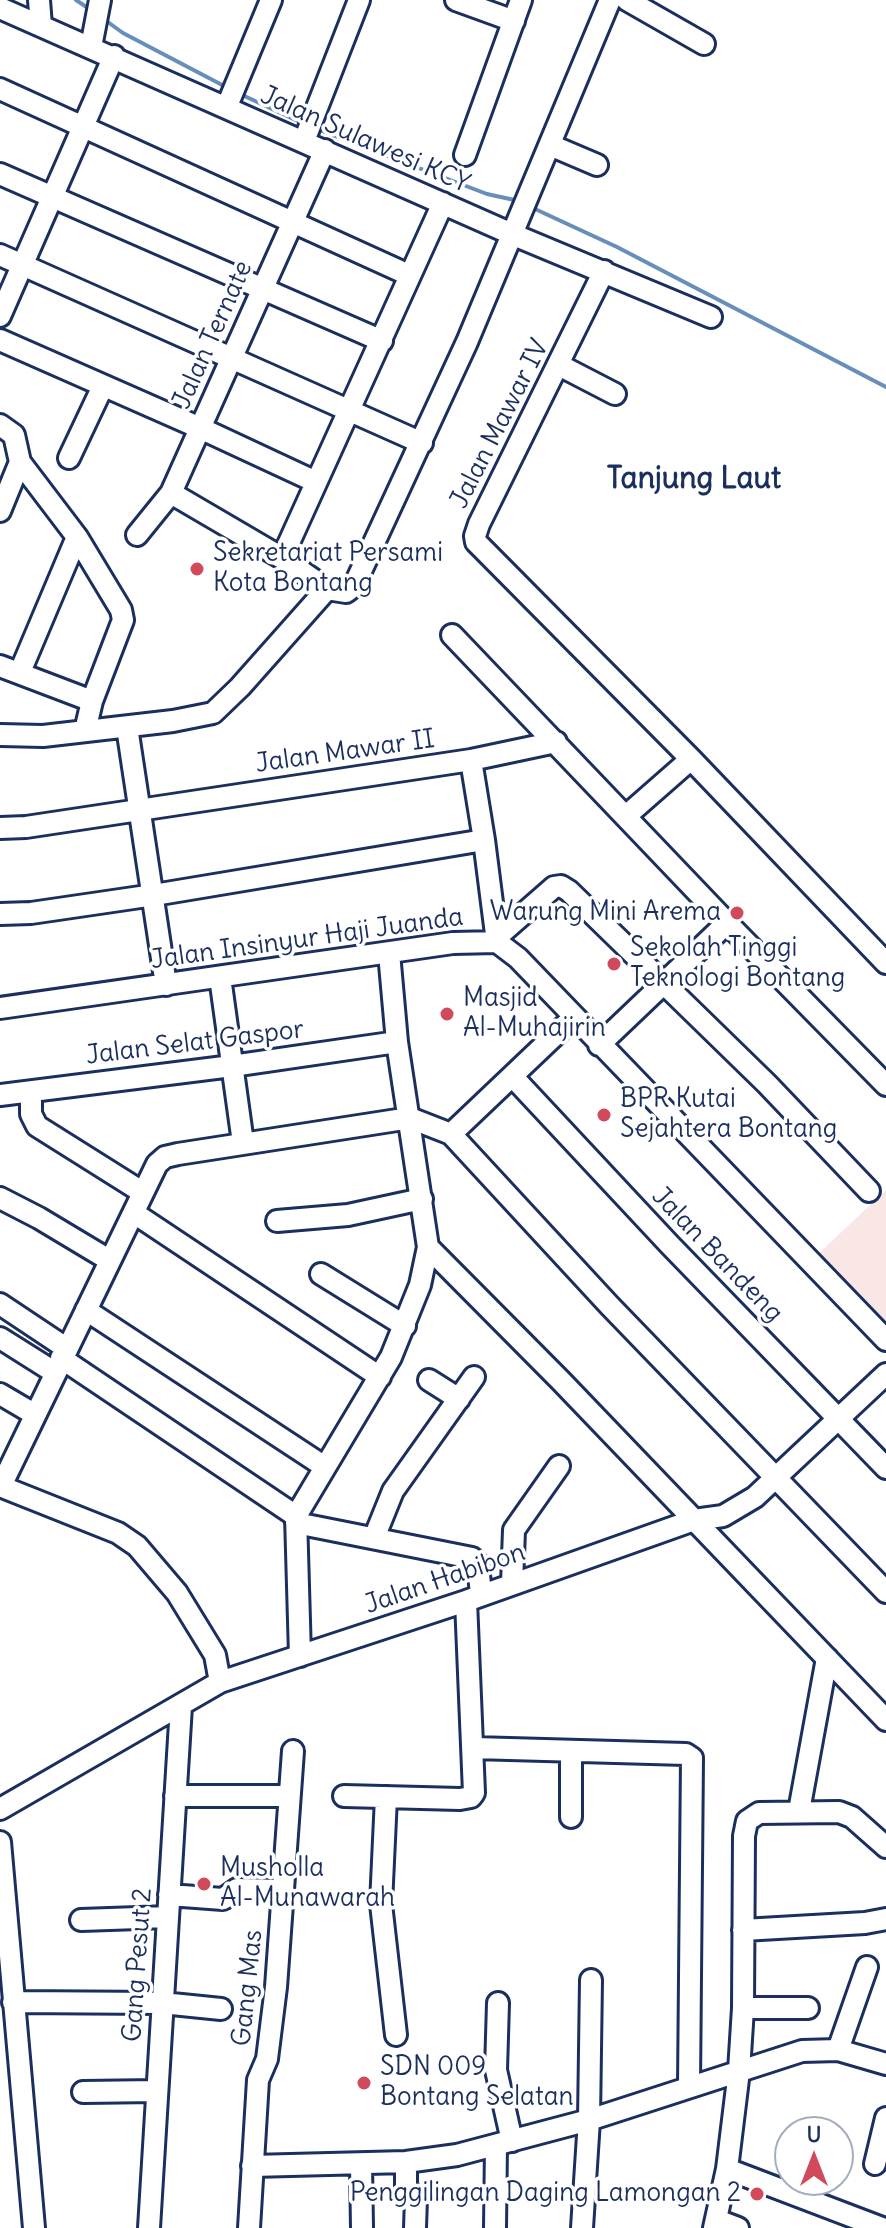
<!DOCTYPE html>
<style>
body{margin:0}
#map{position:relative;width:886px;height:2228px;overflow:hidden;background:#fff;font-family:Delius,sans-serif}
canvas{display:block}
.north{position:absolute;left:774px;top:2116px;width:80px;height:80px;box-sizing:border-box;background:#fff;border:2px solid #a4acbf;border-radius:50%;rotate:0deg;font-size:22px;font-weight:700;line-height:32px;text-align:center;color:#1b2f5e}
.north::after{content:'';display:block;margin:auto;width:28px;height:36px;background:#d1495b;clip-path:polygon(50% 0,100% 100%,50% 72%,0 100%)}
</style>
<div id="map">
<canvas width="886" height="2228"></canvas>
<div class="north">U</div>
</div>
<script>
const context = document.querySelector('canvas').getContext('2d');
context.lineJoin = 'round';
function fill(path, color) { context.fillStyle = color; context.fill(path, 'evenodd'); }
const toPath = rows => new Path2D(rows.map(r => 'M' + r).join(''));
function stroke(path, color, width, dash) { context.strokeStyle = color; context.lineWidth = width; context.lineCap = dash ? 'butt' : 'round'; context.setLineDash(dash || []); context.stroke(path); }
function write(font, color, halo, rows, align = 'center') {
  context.font = font + ' Delius,sans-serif'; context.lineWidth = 7; context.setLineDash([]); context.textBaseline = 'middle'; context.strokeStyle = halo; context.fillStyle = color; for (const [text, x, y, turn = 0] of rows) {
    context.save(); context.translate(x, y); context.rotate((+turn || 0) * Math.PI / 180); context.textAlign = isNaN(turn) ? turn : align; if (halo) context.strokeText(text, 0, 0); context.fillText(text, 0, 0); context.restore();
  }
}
fill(toPath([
 [886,1190,886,1325,818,1254]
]), '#f9e7e6');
stroke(toPath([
 [76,0,91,10],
 [105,20,123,33,226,87],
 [238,93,302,123],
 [314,128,487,194,519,201],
 [535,209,617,247,886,387]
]), '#678fba', 4);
const minor = toPath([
 [39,0,41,26],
 [456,0,514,21],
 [627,0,704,44],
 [0,8,514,235,711,317],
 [91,47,100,0],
 [0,89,409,275],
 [227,106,271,0],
 [304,141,359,0],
 [550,145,597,165],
 [465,155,521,0],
 [0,174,382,341],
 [0,255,422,443],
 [604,271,479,524,475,536,476,542,691,759,886,963],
 [0,316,114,56],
 [0,340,200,428,316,482],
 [559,365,615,394],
 [0,425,14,435,20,462,77,537,121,610,123,620,92,701,85,731],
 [69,458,103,386],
 [171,493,282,558,327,589,346,592,354,586,467,342,610,0],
 [0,511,20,462],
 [137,535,171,493,325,150],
 [282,558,443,203],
 [452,635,727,923,886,1085],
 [0,666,92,701],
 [20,672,77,537],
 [127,727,166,985],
 [0,735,43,736,173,721,213,713,240,687,327,589],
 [471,760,484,840,497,942],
 [626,816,691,759],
 [0,828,26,827,471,760,556,742],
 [0,914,31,913,154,895,484,840],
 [498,936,554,887,561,886,569,891,767,1084,869,1191],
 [220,977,243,1143],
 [0,1008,453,943,497,942,518,958,886,1340],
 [599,1045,727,923],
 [513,1077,669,1244,886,1468],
 [31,1092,31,1114,37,1126,142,1192],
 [0,1095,232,1066,397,1042],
 [451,1134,573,1018],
 [0,1198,39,1218,109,1260],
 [134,1213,380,1377],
 [277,1221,348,1215,422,1199],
 [428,1247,561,1381,886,1720],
 [321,1274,405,1326],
 [0,1304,66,1348],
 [86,1310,325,1467],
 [0,1338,54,1372],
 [61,1358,296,1516],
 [429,1380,459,1399],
 [0,1394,34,1414],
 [0,1486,118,1533,137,1546,177,1593,215,1655,220,1682],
 [1,1486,157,1164,165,1157,178,1154,410,1118,451,1134,609,1305,886,1592],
 [296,1523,472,1558,478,1564,481,1595],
 [374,1538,393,1491,474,1377],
 [512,1584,514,1530,559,1466],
 [300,1656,296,1516,391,1357,420,1285,428,1247,397,1042,389,953],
 [474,1748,686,1754,692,1758,689,2086],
 [571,1751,571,1817],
 [175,1796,289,1796],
 [344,1796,460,1799,471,1797,474,1793,466,1601],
 [386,1797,381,1904,396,2035],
 [0,1809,220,1682,466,1601,694,1520,723,1516,755,1497,886,1374],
 [799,1811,827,1658],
 [0,1842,34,2228],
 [169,1895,223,1899,237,1889,282,1890],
 [81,1920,167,1917],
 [743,1930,865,1923,886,1919],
 [13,2002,162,2003,221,2009],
 [498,2003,496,2070,512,2141],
 [743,2008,808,2008],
 [838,2050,867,1967],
 [83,2092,156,2091],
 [406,2162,406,2188,416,2198,415,2228],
 [361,2164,362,2228],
 [875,2164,886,2118],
 [252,2166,406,2162,457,2155,589,2120,802,2051,838,2050,886,2064],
 [727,2169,882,2228],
 [717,2220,738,2228],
 [149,2228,181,1706],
 [249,2228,258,2080,267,2059,276,1987,293,1751],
 [495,2228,496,2145],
 [582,2228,589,2120,591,1980],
 [714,2228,727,2169,739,2071,743,2008,744,1836,747,1821,759,1813,839,1812,852,1817,886,1847]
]);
stroke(minor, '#1b2f5e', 26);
stroke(minor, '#fff', 20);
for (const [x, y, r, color] of [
 [197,569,8,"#d1495b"],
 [737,913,8,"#d1495b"],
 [614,964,8,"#d1495b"],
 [447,1014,8,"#d1495b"],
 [604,1115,8,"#d1495b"],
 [204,1884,8,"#d1495b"],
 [364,2083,8,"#d1495b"],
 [757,2194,8,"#d1495b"]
]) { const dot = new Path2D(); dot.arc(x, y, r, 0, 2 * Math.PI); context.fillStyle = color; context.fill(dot); stroke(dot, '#fff', 3); }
write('26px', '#1b2f5e', '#fff', [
 ["Jalan Sulawesi KCY",365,140,24],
 ["Jalan Ternate",213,335,-66],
 ["Jalan Mawar IV",500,424,-63],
 ["Jalan Mawar II",345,752,-8],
 ["Jalan Insinyur Haji Juanda",307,939,-8],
 ["Jalan Selat Gaspor",195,1043,-7],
 ["Jalan Bandeng",717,1255,46],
 ["Jalan Habibon",445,1579,-19],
 ["Gang Pesut 2",138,1965,-86],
 ["Gang Mas",248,1988,-84]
]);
write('26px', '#1b2f5e', '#fff', [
 ["Sekretariat Persami",213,554],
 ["Kota Bontang",213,584],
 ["Warung Mini Arema",721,913,"right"],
 ["Sekolah Tinggi",630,949],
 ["Teknologi Bontang",630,979],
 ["Masjid",463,999],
 ["Al-Muhajirin",463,1029],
 ["BPR Kutai",620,1100],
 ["Sejahtera Bontang",620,1130],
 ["Musholla",220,1869],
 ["Al-Munawarah",220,1899],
 ["SDN 009",380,2068],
 ["Bontang Selatan",380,2098],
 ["Penggilingan Daging Lamongan 2",741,2194,"right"]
], 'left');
write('bold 30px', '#1b2f5e', '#fff', [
 ["Tanjung Laut",694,479]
]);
</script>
